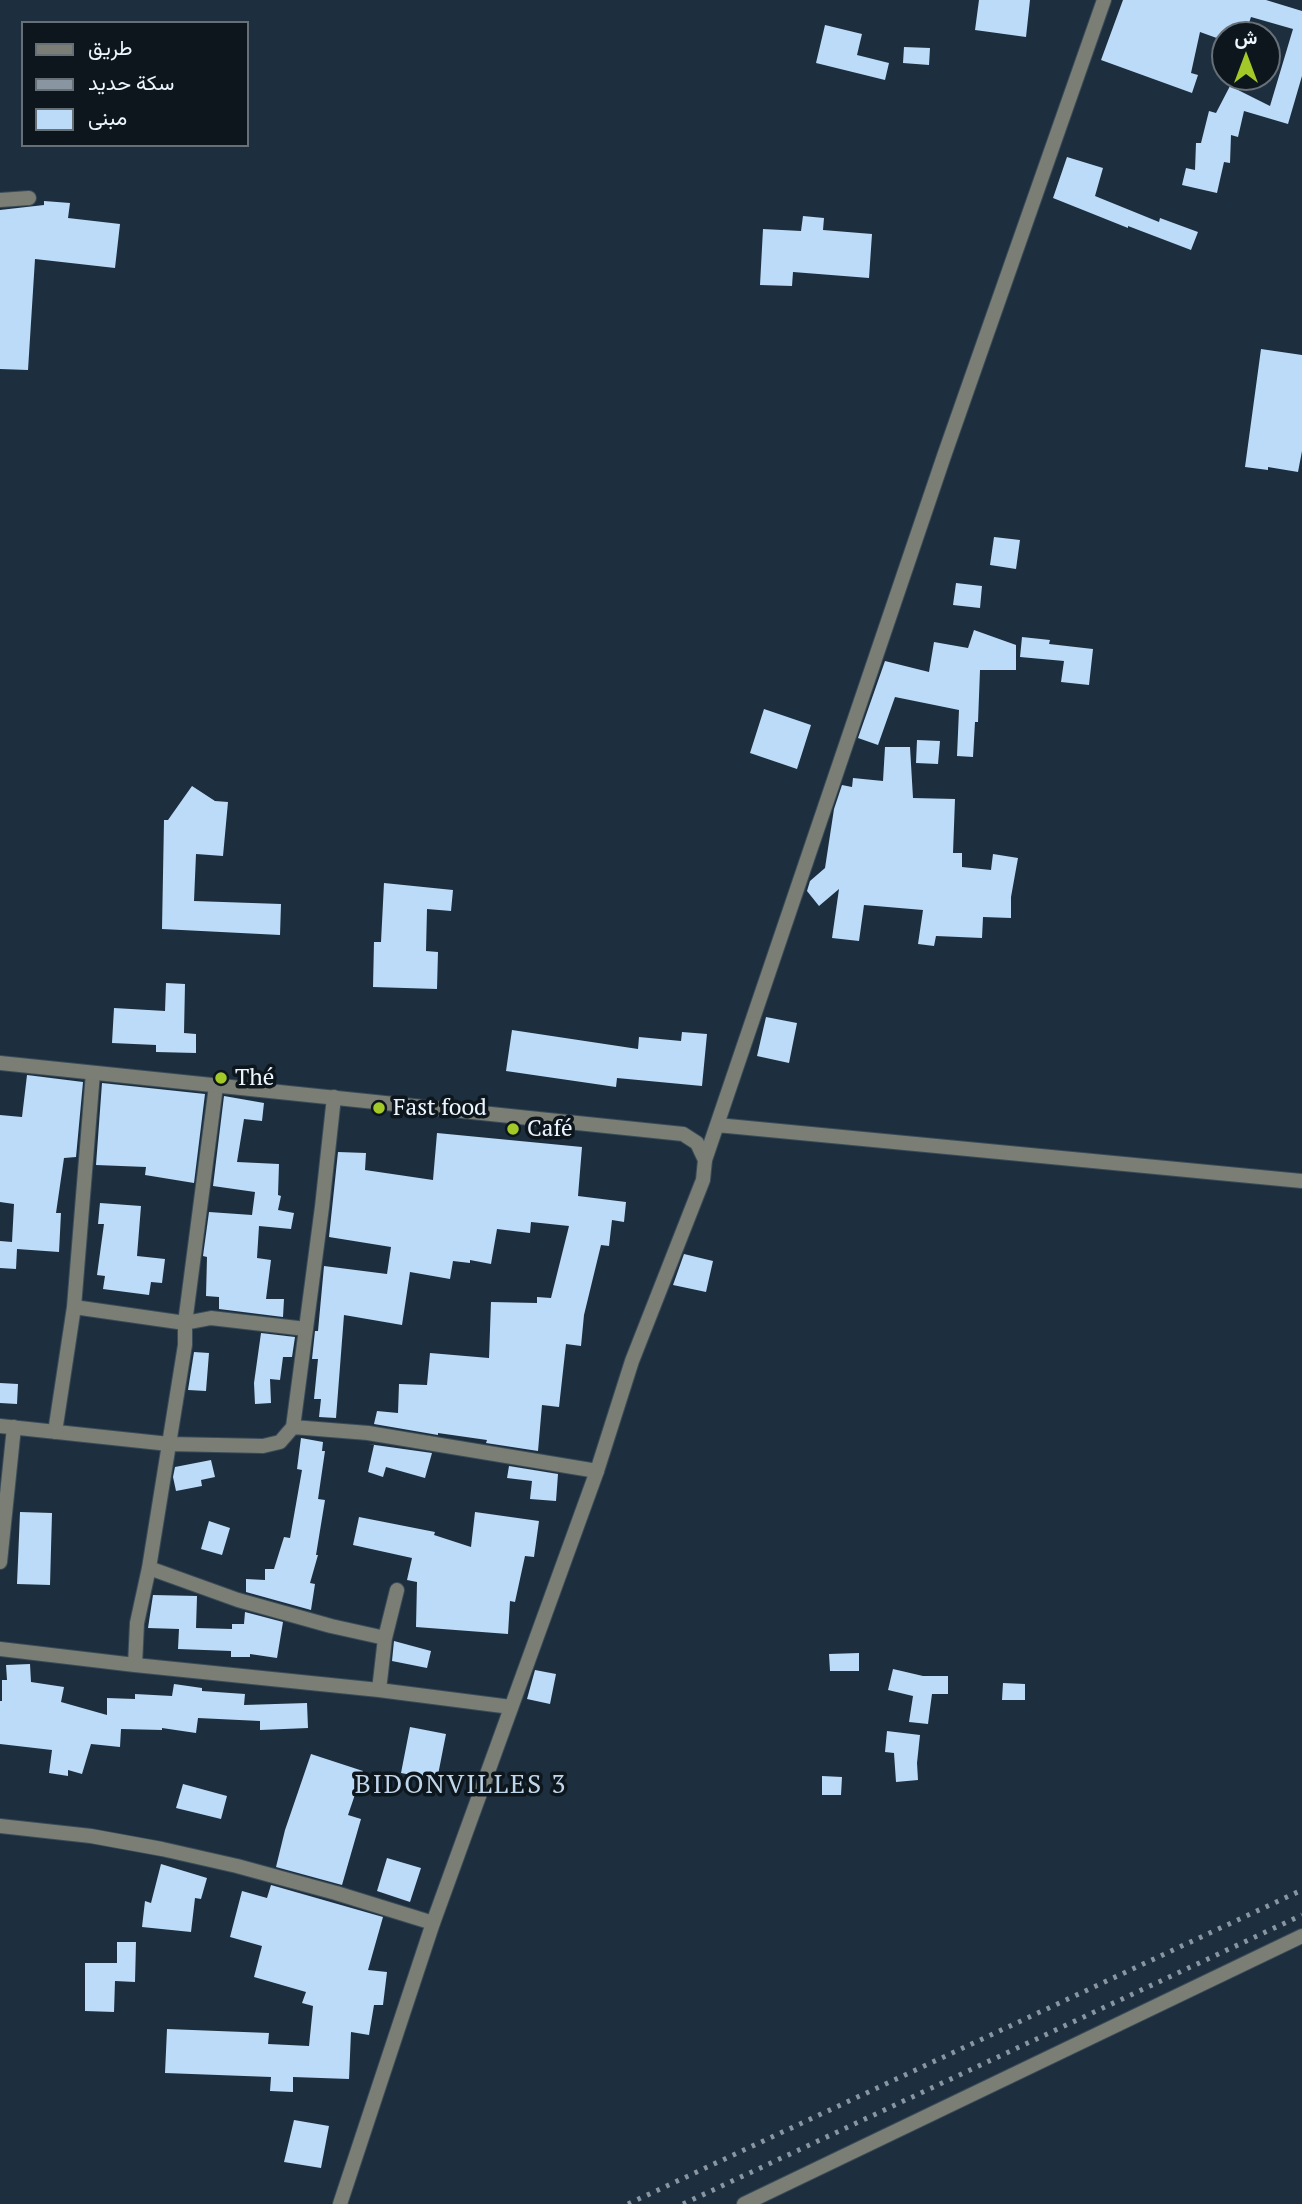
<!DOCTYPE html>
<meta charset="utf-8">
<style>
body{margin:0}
#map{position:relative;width:1302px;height:2204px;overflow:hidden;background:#1d2f3e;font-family:"PT Serif",Vazirmatn,serif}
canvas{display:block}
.legend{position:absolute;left:21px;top:21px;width:228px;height:126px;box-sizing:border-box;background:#0e161d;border:2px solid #676f77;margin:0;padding:9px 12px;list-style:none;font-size:21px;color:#edf5fe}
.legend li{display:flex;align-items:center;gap:14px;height:35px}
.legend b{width:35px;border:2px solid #676f77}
.north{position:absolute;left:1211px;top:21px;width:70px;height:70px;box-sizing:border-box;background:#0e161d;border:2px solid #676f77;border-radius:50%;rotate:0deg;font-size:19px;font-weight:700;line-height:28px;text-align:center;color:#edf5fe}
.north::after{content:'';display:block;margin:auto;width:24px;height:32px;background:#a2c928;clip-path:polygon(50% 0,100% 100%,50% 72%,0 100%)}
</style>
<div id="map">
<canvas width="1302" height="2204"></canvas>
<ul class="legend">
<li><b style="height:9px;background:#7a7e74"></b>طريق</li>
<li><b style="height:9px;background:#8996a2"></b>سكة حديد</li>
<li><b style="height:19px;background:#bbdbf8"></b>مبنى</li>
</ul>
<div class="north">ش</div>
</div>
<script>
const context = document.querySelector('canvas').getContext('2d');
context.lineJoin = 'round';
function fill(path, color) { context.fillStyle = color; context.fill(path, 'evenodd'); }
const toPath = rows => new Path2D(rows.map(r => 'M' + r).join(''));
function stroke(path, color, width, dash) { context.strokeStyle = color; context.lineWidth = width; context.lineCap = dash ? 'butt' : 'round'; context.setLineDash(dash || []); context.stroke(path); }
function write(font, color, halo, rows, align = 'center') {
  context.font = font + ' "PT Serif",serif'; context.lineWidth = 7; context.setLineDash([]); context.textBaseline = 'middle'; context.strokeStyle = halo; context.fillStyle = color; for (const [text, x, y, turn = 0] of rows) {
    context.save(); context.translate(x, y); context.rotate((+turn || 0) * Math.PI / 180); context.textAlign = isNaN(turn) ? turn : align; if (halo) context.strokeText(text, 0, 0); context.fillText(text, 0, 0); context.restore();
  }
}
fill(toPath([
 [979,0,1030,0,1026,37,975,30],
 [1123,0,1266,0,1302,11,1302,76,1288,124,1244,111,1238,137,1231,135,1230,163,1224,162,1217,193,1182,185,1186,168,1195,170,1196,143,1201,143,1209,111,1216,113,1230,86,1270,106,1293,29,1251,17,1245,35,1225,35,1225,41,1200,32,1191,73,1198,75,1192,93,1101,60],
 [825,25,862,34,857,55,889,63,885,80,816,63],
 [904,47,930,48,929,65,903,63],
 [1067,157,1103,168,1095,196,1159,222,1160,218,1198,232,1191,250,1128,226,1128,228,1053,198],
 [44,201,70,203,68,218,120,224,115,268,35,259,28,370,0,369,0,210,44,205],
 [803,216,824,218,823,230,872,234,869,278,793,272,792,286,760,285,763,229,801,231],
 [1261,349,1302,355,1302,451,1298,472,1268,467,1268,470,1245,467],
 [994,537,1020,540,1016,569,990,565],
 [956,583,982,586,980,608,953,605],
 [974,630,1016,645,1016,670,980,670,978,722,975,722,973,757,957,756,959,710,895,697,878,745,858,738,885,661,929,672,934,642,968,648],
 [1022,637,1050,640,1049,644,1093,649,1089,685,1061,682,1064,661,1020,657],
 [764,709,811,725,797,769,750,753],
 [917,740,940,741,938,764,916,763],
 [885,747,910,747,913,798,955,799,953,853,962,853,962,867,991,870,993,854,1018,858,1011,897,1011,918,983,917,982,938,936,936,934,946,918,944,923,910,864,905,859,941,832,938,839,889,819,906,807,891,810,881,825,868,834,809,842,785,852,787,853,778,883,781],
 [192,786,215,801,228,802,223,856,196,854,194,901,281,904,280,935,162,929,164,820,168,820],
 [384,883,453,890,451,911,427,909,426,951,438,952,437,989,373,987,374,942,381,942],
 [166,983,185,984,184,1033,196,1034,196,1053,156,1052,156,1045,112,1043,114,1008,165,1011],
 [766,1017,797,1023,789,1063,757,1056],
 [512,1030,638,1049,639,1037,681,1041,682,1032,707,1034,702,1086,617,1078,616,1087,506,1071],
 [27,1075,83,1082,76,1157,64,1158,56,1213,61,1213,59,1252,17,1249,16,1269,0,1268,0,1241,12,1242,14,1204,0,1202,0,1115,22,1117],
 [102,1083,205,1094,194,1183,145,1175,146,1167,96,1165],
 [224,1096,264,1103,262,1121,244,1119,237,1162,279,1164,278,1195,281,1196,278,1210,294,1213,291,1229,259,1226,257,1258,271,1260,266,1299,284,1299,283,1317,219,1309,219,1297,206,1296,207,1257,203,1256,209,1212,252,1215,255,1192,213,1186],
 [437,1133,582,1147,578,1196,626,1202,624,1222,612,1220,609,1246,601,1245,584,1315,581,1346,566,1344,559,1407,542,1405,538,1451,486,1443,487,1440,438,1433,438,1435,374,1424,377,1411,398,1413,399,1384,427,1385,430,1353,489,1358,491,1302,537,1303,537,1297,551,1298,569,1226,531,1222,530,1233,497,1229,491,1264,470,1260,470,1263,453,1261,450,1279,410,1272,402,1325,344,1315,336,1418,319,1417,321,1399,314,1399,318,1359,312,1359,315,1331,318,1331,324,1266,387,1274,391,1247,329,1237,338,1152,366,1153,365,1170,433,1180],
 [100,1203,141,1206,137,1256,165,1259,162,1283,151,1282,149,1295,103,1289,105,1276,97,1275,104,1224,98,1224],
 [684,1254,713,1261,706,1292,673,1285],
 [261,1333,295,1337,292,1357,283,1357,280,1380,270,1379,271,1403,255,1404,254,1383],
 [194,1352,209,1353,206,1391,188,1390],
 [0,1383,18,1384,17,1404,0,1403],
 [301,1438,323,1442,322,1451,325,1451,318,1499,325,1500,316,1555,318,1555,310,1583,315,1584,311,1610,246,1592,246,1579,265,1580,265,1569,274,1569,284,1537,290,1538,302,1470,297,1469],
 [368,1444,432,1453,425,1478,386,1467,383,1477,368,1472,374,1445],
 [211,1460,215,1477,201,1480,202,1486,176,1491,173,1477,175,1467],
 [509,1466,558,1474,556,1501,530,1499,532,1481,507,1478],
 [20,1512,52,1513,50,1585,17,1584],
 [475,1512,539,1521,534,1557,525,1556,515,1602,510,1601,508,1634,416,1627,417,1582,407,1580,412,1558,353,1545,359,1517,435,1532,434,1535,471,1547],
 [209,1521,230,1528,222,1555,201,1549],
 [153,1595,197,1596,196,1628,232,1629,232,1624,244,1624,245,1612,283,1622,277,1658,250,1654,250,1657,231,1657,231,1651,178,1649,179,1629,148,1628],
 [394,1641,431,1651,427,1668,392,1661],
 [859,1653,859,1671,830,1671,829,1654],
 [30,1664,31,1682,64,1687,61,1702,107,1715,107,1698,135,1699,135,1694,172,1696,174,1684,202,1688,202,1691,245,1694,244,1705,307,1703,308,1728,260,1730,260,1721,198,1718,196,1733,162,1728,162,1730,121,1729,120,1747,91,1744,82,1774,68,1770,68,1776,49,1773,52,1750,0,1744,0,1701,2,1701,2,1680,7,1680,6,1665],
 [893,1669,923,1676,948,1676,948,1694,932,1694,928,1724,909,1722,913,1696,888,1690],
 [535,1670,556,1674,550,1704,527,1699],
 [1003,1683,1025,1684,1025,1700,1002,1700],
 [410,1727,446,1734,437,1780,401,1773],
 [887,1731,920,1735,917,1763,918,1780,896,1782,894,1753,885,1752],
 [311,1754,363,1771,348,1815,361,1819,342,1885,276,1867,285,1830],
 [822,1776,842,1777,841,1795,822,1795],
 [183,1784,227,1796,221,1819,176,1808],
 [387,1858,421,1868,410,1902,377,1891],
 [161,1864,207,1878,201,1899,195,1898,191,1932,142,1927,145,1901,151,1903],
 [271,1885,383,1917,368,1970,387,1972,383,2005,374,2005,369,2035,351,2032,349,2079,293,2077,293,2092,270,2091,271,2077,165,2073,167,2029,269,2033,268,2044,309,2046,313,2006,302,2003,306,1992,254,1977,262,1946,230,1937,242,1891,267,1898],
 [117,1942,136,1942,135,1982,115,1981,114,2012,85,2011,85,1963,117,1963],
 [294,2120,329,2126,321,2168,284,2162]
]), '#bbdbf8');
const minor = toPath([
 [0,200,29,198],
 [717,1125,1302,1181],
 [705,1160,944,456,1104,0],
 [74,1307,185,1323,216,1086],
 [306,1329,211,1318,185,1323,185,1345,149,1568,137,1623,135,1665,379,1690,511,1707],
 [0,1426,169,1444,263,1446,280,1442,293,1427,322,1207,334,1097],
 [293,1427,368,1433,597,1471],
 [55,1432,74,1307,93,1073],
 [0,1562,14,1427],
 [149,1568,238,1600,331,1626,385,1638],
 [0,1649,135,1665],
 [379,1690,385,1638,397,1590],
 [0,1826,91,1836,162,1849,237,1866,336,1893,433,1923],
 [744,2204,1302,1936]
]);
const tertiary = toPath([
 [0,1063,683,1134,697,1143,705,1160,703,1180,632,1361,597,1471,433,1923,340,2204]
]);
stroke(minor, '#3a4b59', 16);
stroke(tertiary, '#3a4b59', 16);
stroke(minor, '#7a7e74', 14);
stroke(tertiary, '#7a7e74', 14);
stroke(toPath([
 [628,2204,1302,1890],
 [683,2204,1302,1915]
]), '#8996a2', 5, [3.5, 7]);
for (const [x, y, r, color] of [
 [221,1078,7,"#a2c928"],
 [379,1108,7,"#a2c928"],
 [513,1129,7,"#a2c928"]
]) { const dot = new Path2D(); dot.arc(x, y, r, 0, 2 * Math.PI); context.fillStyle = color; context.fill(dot); stroke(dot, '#0e161d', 2.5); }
write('23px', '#edf5fe', '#0e161d', [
 ["Thé",235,1078],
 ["Fast food",393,1108],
 ["Café",527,1129]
], 'left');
context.letterSpacing = '2px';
write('26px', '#c0d6ea', '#0e161d', [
 ["BIDONVILLES 3",461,1786]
]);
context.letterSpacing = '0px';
</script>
